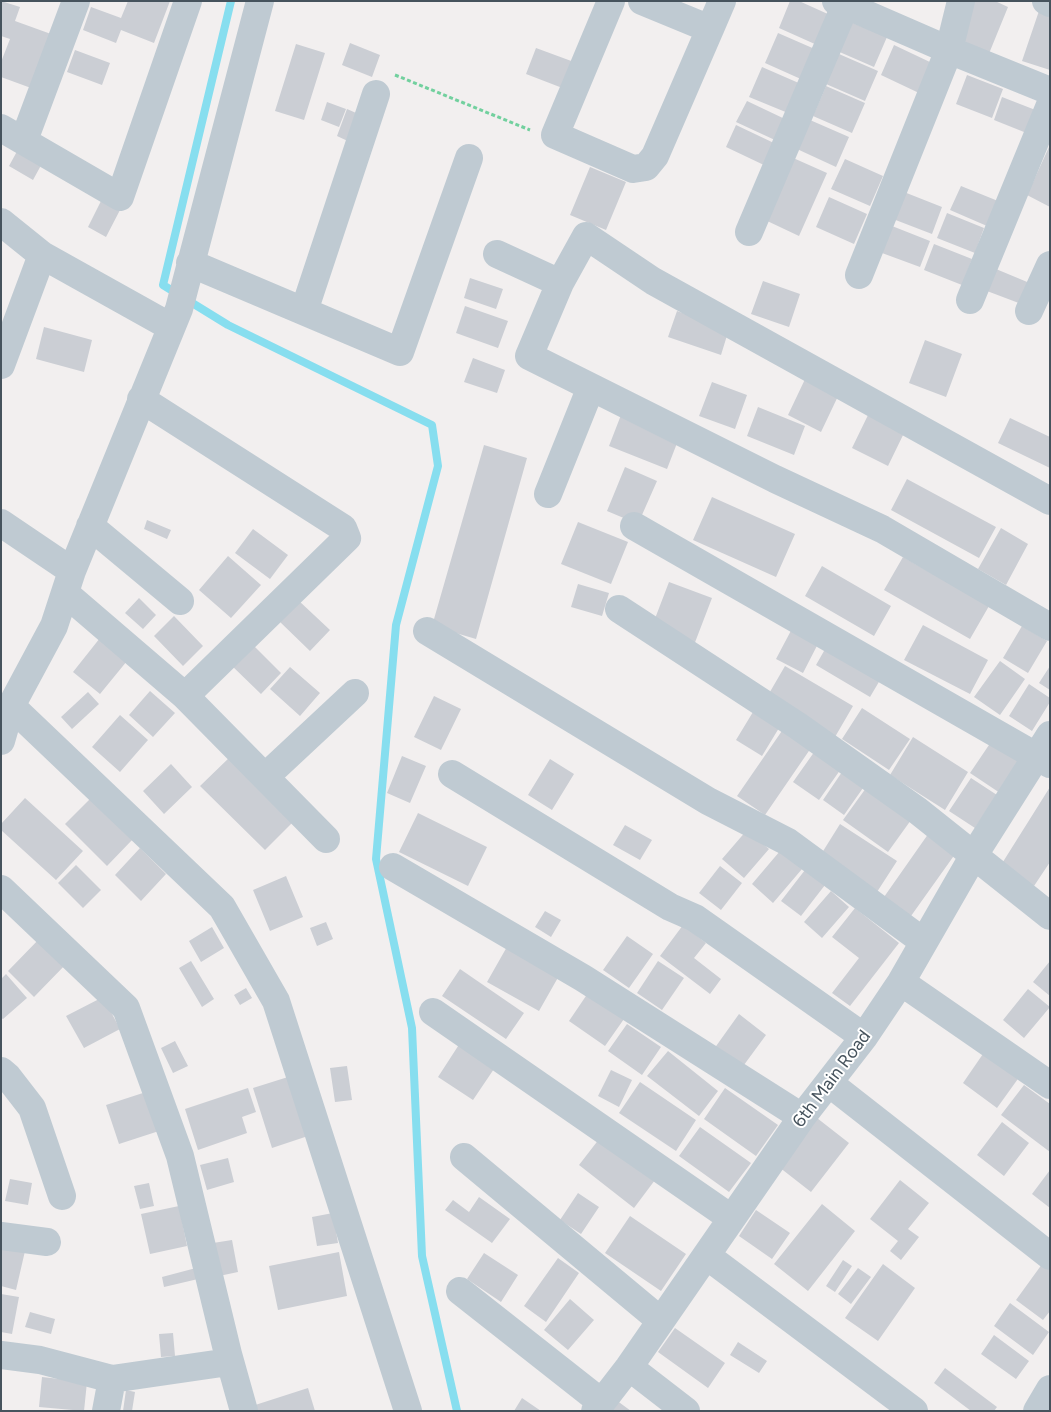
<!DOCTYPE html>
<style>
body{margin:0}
#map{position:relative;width:1051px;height:1412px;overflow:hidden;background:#f2efef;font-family:Figtree,sans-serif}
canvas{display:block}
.frame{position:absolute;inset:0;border:2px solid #46535d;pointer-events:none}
</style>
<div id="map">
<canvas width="1051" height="1412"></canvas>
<div class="frame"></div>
</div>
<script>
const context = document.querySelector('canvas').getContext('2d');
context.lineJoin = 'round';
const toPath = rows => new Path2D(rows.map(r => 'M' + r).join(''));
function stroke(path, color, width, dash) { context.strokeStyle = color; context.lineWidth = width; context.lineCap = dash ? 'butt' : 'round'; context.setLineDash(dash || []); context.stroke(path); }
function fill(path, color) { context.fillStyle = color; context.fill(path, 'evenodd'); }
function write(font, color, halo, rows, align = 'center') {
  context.font = font + ' Figtree,sans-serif'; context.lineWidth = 4; context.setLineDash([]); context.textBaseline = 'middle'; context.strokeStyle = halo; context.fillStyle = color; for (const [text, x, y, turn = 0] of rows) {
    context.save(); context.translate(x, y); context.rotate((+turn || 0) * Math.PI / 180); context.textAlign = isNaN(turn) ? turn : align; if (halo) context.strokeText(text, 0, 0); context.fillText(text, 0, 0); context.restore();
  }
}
stroke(toPath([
 [231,1,163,285,228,325,432,425,438,466,396,625,376,859,412,1028,422,1256,457,1411]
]), '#87deef', 8);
fill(toPath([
 [1,1,20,7,15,21,51,34,31,88,1,77,1,62,10,39,1,36],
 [128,1,170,1,154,43,121,30,116,43,83,30,91,7,121,18],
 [790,1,799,1,830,15,817,45,779,28],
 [974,1,995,1,1008,7,988,56,957,43],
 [1041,5,1050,8,1050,70,1022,61],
 [848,21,887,37,874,67,835,50],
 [778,33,817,50,803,80,765,63],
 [350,43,380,55,372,77,342,65],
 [296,44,325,53,304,120,275,111],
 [894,45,932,63,919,93,881,75],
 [536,48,574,62,565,89,526,74],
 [75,50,110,63,102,85,67,72],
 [839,54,878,71,865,101,826,84],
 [762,67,801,84,788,113,749,97],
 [967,75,1003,89,992,118,956,104],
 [826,86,865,103,852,133,813,116],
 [1002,97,1038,111,1029,134,994,120],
 [747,101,787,120,777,141,736,122],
 [327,102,346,109,339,127,321,120],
 [347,109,363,116,352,143,337,136],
 [810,120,849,137,836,167,797,149],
 [736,125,776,144,766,166,726,147],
 [21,144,45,158,33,180,9,166],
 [1050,145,1050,207,1027,195],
 [791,157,827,173,799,236,763,219],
 [845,159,883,176,870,206,831,189],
 [590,167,626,182,606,230,570,215],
 [961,186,998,201,987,226,950,210],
 [904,192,942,207,932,234,893,219],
 [829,197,867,214,854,244,816,227],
 [101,201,120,210,106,237,88,227],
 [947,213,984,228,975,253,937,238],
 [892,226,930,241,920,267,882,253],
 [934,244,972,259,962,285,924,270],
 [996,269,1032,284,1024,305,987,291],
 [470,278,503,289,496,309,464,298],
 [763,281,800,294,789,327,751,314],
 [465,306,508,321,498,348,456,333],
 [677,311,729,329,721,355,668,337],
 [44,327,92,340,84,372,36,359],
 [925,340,962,354,946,397,909,383],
 [473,358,505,370,497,393,464,382],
 [807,375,840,392,821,432,788,415],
 [712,382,747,395,735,429,699,416],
 [758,407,805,426,794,455,747,436],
 [869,413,905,431,888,466,852,448],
 [621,415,679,438,667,469,609,446],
 [1010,418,1050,437,1050,468,998,443],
 [484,445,527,458,476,639,432,626],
 [625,467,657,481,638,524,607,511],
 [907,479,996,527,979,558,891,510],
 [712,497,795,534,776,577,693,540],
 [147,520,171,530,167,539,144,529],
 [578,522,628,542,611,584,561,564],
 [1001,528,1028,544,1006,585,978,569],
 [253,529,288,555,270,579,235,553],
 [228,556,261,585,231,618,199,590],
 [903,557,989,606,970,639,884,590],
 [822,566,891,606,874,636,805,596],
 [669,582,712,598,694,645,651,629],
 [578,584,609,593,602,616,571,607],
 [139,598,156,615,143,629,125,613],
 [298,600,330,630,310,651,279,621],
 [174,616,203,646,183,666,154,636],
 [795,623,822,636,803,673,776,659],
 [923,625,988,660,970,694,904,660],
 [1022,626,1047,641,1028,673,1003,658],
 [100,638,127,661,100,694,73,672],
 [251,643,281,673,261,694,230,664],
 [828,644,883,675,870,697,816,665],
 [1000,661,1025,679,1000,715,974,697],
 [785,666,853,706,835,737,767,697],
 [1050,666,1050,690,1039,683],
 [290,667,320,693,300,716,270,689],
 [1029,684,1050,698,1050,702,1032,731,1009,716],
 [150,691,175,713,153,737,129,715],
 [88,692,99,704,72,729,61,717],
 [434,696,461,709,441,750,414,737],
 [756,707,782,723,762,756,736,740],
 [862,708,910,739,889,770,842,739],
 [120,715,148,740,120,772,92,747],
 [786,725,813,745,765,815,737,796],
 [913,737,968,772,945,810,890,775],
 [991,742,1020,762,1000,793,970,773],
 [817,748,843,766,819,800,793,782],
 [231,756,295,820,265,850,200,786],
 [402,756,426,766,410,803,387,793],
 [550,759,574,774,552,810,528,795],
 [171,764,192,787,164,814,143,791],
 [842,772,863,788,844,815,823,800],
 [971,778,997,795,975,828,949,811],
 [1050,787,1050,862,1034,886,1001,865],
 [866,788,911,820,888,852,843,820],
 [25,798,83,851,56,880,1,830,1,824],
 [91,798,133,839,107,866,65,824],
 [418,813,487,847,468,886,399,852],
 [840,824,897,861,877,892,820,856],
 [625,825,652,840,640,860,613,845],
 [747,830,769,849,744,878,722,859],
 [931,830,958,850,911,916,884,897],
 [140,848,166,874,141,901,115,875],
 [780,851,802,869,773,903,752,884],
 [76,865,101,890,83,908,58,883],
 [720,866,742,883,721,910,699,893],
 [805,870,825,885,801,916,781,901],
 [286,876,303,917,270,931,253,890],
 [831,891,849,907,822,938,804,922],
 [855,908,899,943,850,1006,832,993,859,958,832,937],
 [545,911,561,920,551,937,535,927],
 [326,922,333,939,317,946,310,928],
 [683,925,706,943,694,958,721,979,710,994,660,956],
 [212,927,224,948,201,962,189,941],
 [42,936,68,962,34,997,8,971],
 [627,936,653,954,629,988,603,970],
 [508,945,560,974,539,1011,487,982],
 [191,961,214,999,202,1007,179,968],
 [658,961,684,978,662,1010,637,993],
 [1050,961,1050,996,1033,982],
 [460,969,524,1013,506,1039,442,996],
 [6,974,27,998,3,1019,1,1018,1,979],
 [246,988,252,998,240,1005,234,995],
 [1028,989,1050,1007,1024,1038,1003,1020],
 [588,993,624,1019,605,1046,569,1021],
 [103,997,120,1029,84,1048,66,1016],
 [739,1014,766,1035,741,1069,714,1049],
 [627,1024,661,1047,642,1075,608,1051],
 [462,1040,498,1063,473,1100,438,1077],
 [175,1041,188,1066,173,1073,161,1048],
 [668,1051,718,1091,699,1116,647,1076],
 [985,1051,1020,1076,997,1108,963,1083],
 [347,1066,352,1100,335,1102,330,1068],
 [611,1070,632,1080,619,1107,598,1096],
 [288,1077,308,1136,272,1148,253,1088],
 [640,1082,696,1120,676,1151,619,1113],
 [1024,1085,1050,1104,1050,1152,1001,1115],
 [248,1088,256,1112,242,1117,247,1133,198,1150,185,1109],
 [725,1088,778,1125,756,1156,704,1119],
 [146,1092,159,1131,119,1144,106,1105],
 [817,1118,849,1143,811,1192,779,1167],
 [1002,1122,1029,1143,1004,1176,977,1155],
 [700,1127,751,1163,729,1192,679,1156],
 [603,1134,658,1176,634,1208,579,1165],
 [228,1158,234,1182,207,1190,200,1165],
 [1050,1170,1050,1208,1032,1194],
 [10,1179,32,1183,28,1205,5,1201],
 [900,1180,929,1203,908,1229,919,1237,901,1260,890,1251,898,1241,870,1219],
 [149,1183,154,1206,140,1209,134,1186],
 [578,1193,599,1207,581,1234,560,1220],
 [479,1197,510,1219,492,1243,445,1210,453,1200,469,1212],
 [822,1204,855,1231,808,1291,774,1264],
 [179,1206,187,1246,150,1254,141,1214],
 [756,1210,790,1233,772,1259,739,1236],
 [333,1213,338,1243,317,1246,312,1217],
 [630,1216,686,1254,661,1291,605,1253],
 [232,1240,238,1272,219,1276,213,1243],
 [1,1246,25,1251,16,1290,1,1286],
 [339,1252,347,1296,278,1310,269,1266],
 [484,1253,518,1275,501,1302,467,1279],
 [558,1258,579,1273,546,1322,524,1306],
 [843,1260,852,1266,835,1292,826,1286],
 [1045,1260,1050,1264,1050,1311,1043,1320,1016,1300],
 [883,1264,915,1288,878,1341,845,1318],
 [196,1268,198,1279,164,1287,162,1277],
 [858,1268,871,1277,851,1304,838,1294],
 [1,1294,19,1297,12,1334,1,1332],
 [570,1299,594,1320,568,1350,544,1330],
 [1010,1303,1049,1332,1033,1355,994,1326],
 [30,1312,55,1319,51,1334,25,1327],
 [675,1328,725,1363,708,1388,658,1352],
 [173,1333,175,1356,161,1357,159,1334],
 [994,1335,1029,1361,1016,1379,981,1354],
 [738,1342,767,1361,759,1373,730,1355],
 [945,1368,997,1407,994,1411,971,1411,934,1383],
 [42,1377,87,1382,84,1411,39,1407],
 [308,1388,315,1411,250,1411,249,1407],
 [126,1390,135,1392,132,1411,123,1411],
 [522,1398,541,1411,514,1411],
 [616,1400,631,1411,608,1411]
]), '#cbced4');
stroke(toPath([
 [395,75,530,130]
]), '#72d09e', 3, [4, 2.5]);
stroke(toPath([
 [611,1,555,135,633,169,646,167,655,156,710,29],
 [642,1,710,29,722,1],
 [836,1,949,50,1050,91],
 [1046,1,1050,3],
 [1,128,120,197,188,1],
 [24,140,76,1],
 [1,222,42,255,171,327],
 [749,232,845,6],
 [497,254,560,283],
 [190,263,400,352,469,158],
 [859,275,949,50,961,1],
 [970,300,1050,105],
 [304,311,376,94],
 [1029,311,1050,265],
 [1,365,42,255],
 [141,399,343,528,347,538,185,696],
 [548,494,591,387],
 [1050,501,653,281,586,236,560,283,529,356,775,479,882,529,1050,627],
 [1,523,72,571],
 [90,526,180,601],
 [634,526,1050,764],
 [65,593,185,696,326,839],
 [619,609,798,726,918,811,1050,916],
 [427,631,708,801,788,842,924,942],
 [11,706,222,907,276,1001,408,1411],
 [1,741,11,706,54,626,72,571,179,309,260,1],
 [452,774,670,907,695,918,864,1037],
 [265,777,355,693],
 [393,867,583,978,802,1117],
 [1,889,126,1008,180,1156,228,1354,244,1411],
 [901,982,1050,1085],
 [433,1012,731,1218],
 [1,1071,8,1077,32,1108,62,1196],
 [829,1083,1050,1256],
 [464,1157,661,1321],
 [1,1236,47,1242],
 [707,1256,914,1411],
 [460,1291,601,1402],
 [1,1355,40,1360,112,1379,106,1411],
 [629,1367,686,1411],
 [112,1379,222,1363,228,1354],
 [595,1411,629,1367,802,1117,864,1037,901,982,974,855,1050,735],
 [1037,1411,1050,1389]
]), '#bfcad2', 28);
write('18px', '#46535d', '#fff', [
 ["6th Main Road",832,1079,-53]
]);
</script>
